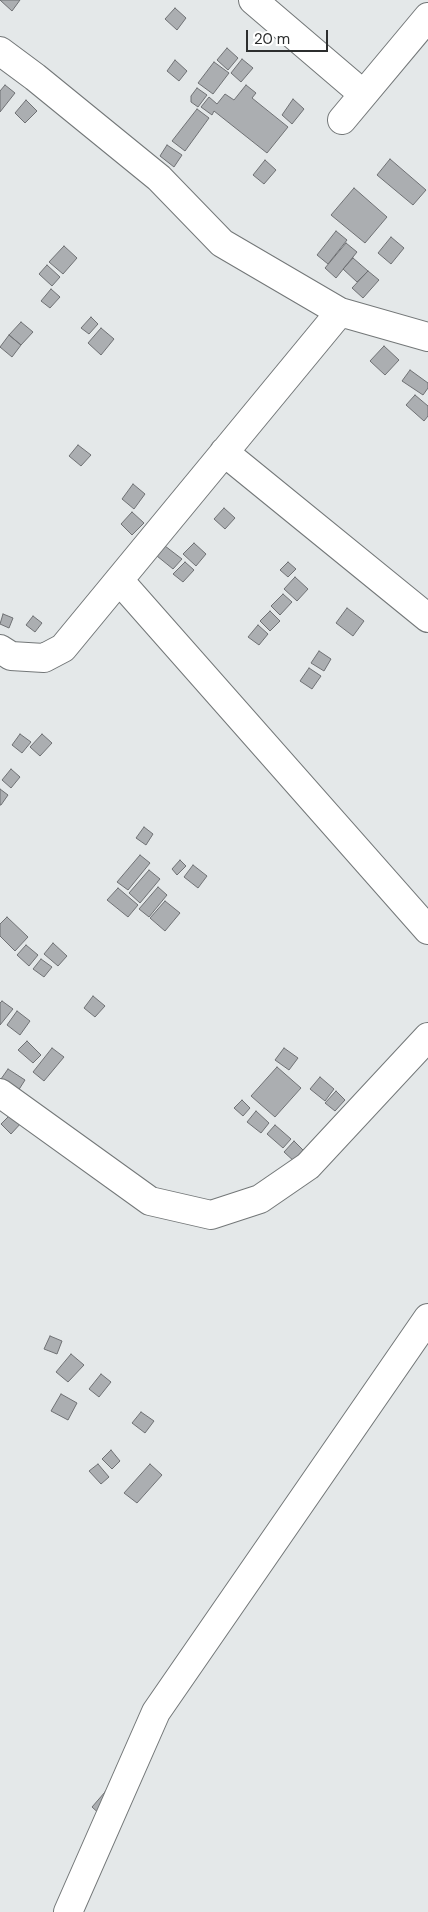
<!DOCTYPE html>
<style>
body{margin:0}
#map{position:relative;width:428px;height:1912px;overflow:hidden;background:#e4e8e9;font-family:"DM Sans",sans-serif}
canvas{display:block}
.scale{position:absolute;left:246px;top:30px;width:82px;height:22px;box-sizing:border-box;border:2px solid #2c2e2e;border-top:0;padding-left:6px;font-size:15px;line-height:18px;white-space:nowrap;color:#2c2e2e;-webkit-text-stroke:4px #fff;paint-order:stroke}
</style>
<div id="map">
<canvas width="428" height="1912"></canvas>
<div class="scale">20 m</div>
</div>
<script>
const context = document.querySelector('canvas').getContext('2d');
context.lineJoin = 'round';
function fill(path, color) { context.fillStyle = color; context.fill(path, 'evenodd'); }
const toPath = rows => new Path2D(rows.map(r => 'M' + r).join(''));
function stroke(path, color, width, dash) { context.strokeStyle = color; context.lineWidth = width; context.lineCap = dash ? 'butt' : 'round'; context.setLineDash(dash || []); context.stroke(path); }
const building = toPath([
 [0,0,20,0,12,11,0,0],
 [175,8,186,18,177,30,165,19,175,8],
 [227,48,238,58,228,70,217,60,227,48],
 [242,59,253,68,241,82,231,73,242,59],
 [175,60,187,71,179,81,167,71,175,60],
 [214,62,229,73,213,94,198,83,214,62],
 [5,85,15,93,0,112,0,91,5,85],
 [246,85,256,93,252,98,288,127,267,153,214,111,212,115,201,107,209,97,217,104,225,94,234,100,246,85],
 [197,88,207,95,198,107,191,102,191,96,197,88],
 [293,99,304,109,292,124,282,115,293,99],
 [26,100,37,111,25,123,15,113,26,100],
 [197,109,209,118,185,151,172,141,197,109],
 [167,145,182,155,174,167,160,156,167,145],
 [390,159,426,190,413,205,377,175,390,159],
 [265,160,276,170,264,184,253,175,265,160],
 [354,188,387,217,365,243,331,215,354,188],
 [336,231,347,240,328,264,317,255,336,231],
 [391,237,404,248,391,264,378,253,391,237],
 [346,243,357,252,336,278,325,268,346,243],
 [64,246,77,258,63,274,49,262,64,246],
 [353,258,368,271,357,282,343,269,353,258],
 [47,265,60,277,52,286,39,274,47,265],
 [368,271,379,280,363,298,352,288,368,271],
 [51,289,60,297,50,308,41,301,51,289],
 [91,317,98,324,89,334,81,328,91,317],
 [21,322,33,332,21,345,9,335,21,322],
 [101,328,114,339,101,355,88,343,101,328],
 [9,335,21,345,12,357,0,347,9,335],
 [384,346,399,360,385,375,370,361,384,346],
 [410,370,428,383,428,388,423,395,402,381,410,370],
 [415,395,428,406,428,416,424,421,406,405,415,395],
 [78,445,91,455,81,466,69,456,78,445],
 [133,484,145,494,134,509,122,499,133,484],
 [224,508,235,518,225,529,214,519,224,508],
 [132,512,144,523,132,535,121,524,132,512],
 [194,543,206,554,196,566,183,554,194,543],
 [165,546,182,559,173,569,157,556,165,546],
 [185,562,194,570,183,582,173,574,185,562],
 [288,562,296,569,288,577,280,570,288,562],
 [295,577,308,589,297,601,284,589,295,577],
 [283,594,292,602,280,615,271,606,283,594],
 [347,608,364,621,353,636,336,623,347,608],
 [270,611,280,621,270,631,260,621,270,611],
 [3,614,13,618,9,628,0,624,3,614],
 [33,616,42,623,35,632,26,625,33,616],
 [258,625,268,634,259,645,248,637,258,625],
 [319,651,331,659,324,671,311,663,319,651],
 [309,668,321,676,312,689,300,681,309,668],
 [20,734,31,742,22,753,12,745,20,734],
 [42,734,52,743,40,756,30,747,42,734],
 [11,769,20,777,11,788,2,780,11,769],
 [0,789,8,795,1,805,0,805,0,789],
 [144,827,153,834,146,845,136,838,144,827],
 [140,855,150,863,128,890,117,882,140,855],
 [180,860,186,866,177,875,172,869,180,860],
 [193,865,207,876,198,888,184,877,193,865],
 [149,870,160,879,140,903,129,893,149,870],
 [158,887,167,895,149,917,139,909,158,887],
 [118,888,138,905,128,917,107,900,118,888],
 [165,901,180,913,165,931,150,918,165,901],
 [7,917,28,937,15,951,0,936,0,924,7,917],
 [53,943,67,956,58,966,44,954,53,943],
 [26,945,38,955,29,966,17,955,26,945],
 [41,959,52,967,44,977,33,969,41,959],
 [93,996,105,1006,95,1017,84,1008,93,996],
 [2,1001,13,1009,0,1025,0,1003,2,1001],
 [17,1011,30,1021,20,1035,7,1025,17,1011],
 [27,1041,41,1055,33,1063,18,1050,27,1041],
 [52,1048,64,1057,44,1081,33,1072,52,1048],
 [284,1048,298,1058,289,1070,275,1060,284,1048],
 [277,1067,301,1088,275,1117,251,1096,277,1067],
 [8,1069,25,1080,18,1091,1,1079,8,1069],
 [320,1077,334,1089,325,1101,310,1089,320,1077],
 [336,1091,345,1100,335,1111,325,1103,336,1091],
 [242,1100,250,1108,243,1116,234,1108,242,1100],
 [256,1111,269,1123,261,1133,247,1122,256,1111],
 [12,1113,22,1122,11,1134,1,1124,12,1113],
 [275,1125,291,1139,283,1148,267,1134,275,1125],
 [294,1141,306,1153,296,1163,284,1152,294,1141],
 [50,1336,62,1341,57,1354,44,1349,50,1336],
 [71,1354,84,1365,68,1382,56,1372,71,1354],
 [101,1374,111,1382,99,1397,89,1389,101,1374],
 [61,1394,77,1403,68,1420,51,1411,61,1394],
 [141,1412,154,1421,145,1433,132,1423,141,1412],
 [111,1450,120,1461,112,1469,102,1459,111,1450],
 [98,1464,109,1477,101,1484,89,1471,98,1464],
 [150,1464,162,1475,137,1503,124,1493,150,1464],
 [105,1792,116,1802,103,1817,92,1807,105,1792]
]);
fill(building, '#abaeb1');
stroke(building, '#6f7174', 1);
const minor = toPath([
 [253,0,363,94],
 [0,51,35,77,159,178,222,243,340,312,428,337],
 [342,120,428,17],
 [224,452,428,618],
 [119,580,428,930],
 [0,649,11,656,44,658,63,648,340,312],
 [0,1093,150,1201,211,1215,260,1199,308,1166,428,1037],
 [68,1912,156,1712,428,1318]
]);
stroke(minor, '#737778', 30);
stroke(minor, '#fff', 28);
</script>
